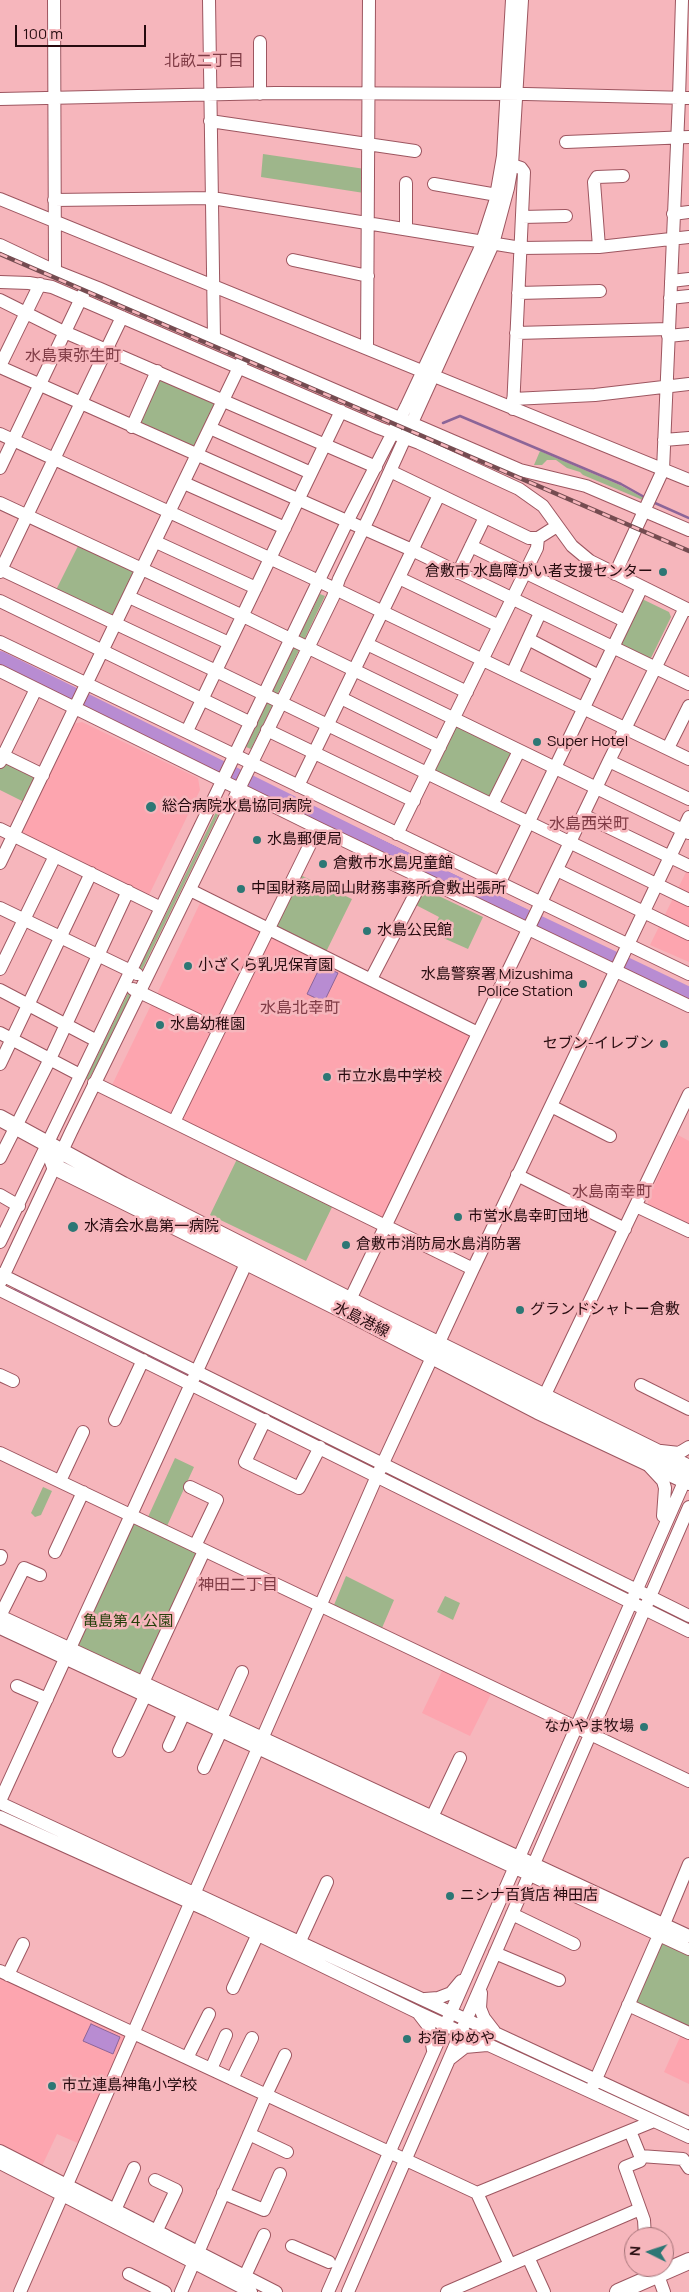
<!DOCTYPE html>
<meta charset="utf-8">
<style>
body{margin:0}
#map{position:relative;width:689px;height:2292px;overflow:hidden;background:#f6b6bc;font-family:Manrope,sans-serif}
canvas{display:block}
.north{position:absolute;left:624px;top:2227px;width:50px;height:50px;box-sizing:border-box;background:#f6b6bc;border:1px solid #a37277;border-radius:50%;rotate:274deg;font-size:14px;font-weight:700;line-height:20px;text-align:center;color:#260b0f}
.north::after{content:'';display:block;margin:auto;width:18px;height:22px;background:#2d7775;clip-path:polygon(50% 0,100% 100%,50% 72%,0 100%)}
.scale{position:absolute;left:15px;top:25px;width:131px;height:22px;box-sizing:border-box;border:2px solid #260b0f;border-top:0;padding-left:6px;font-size:15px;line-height:18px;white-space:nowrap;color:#260b0f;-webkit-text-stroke:4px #f6b6bc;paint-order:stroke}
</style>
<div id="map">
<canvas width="689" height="2292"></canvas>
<div class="north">N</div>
<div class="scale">100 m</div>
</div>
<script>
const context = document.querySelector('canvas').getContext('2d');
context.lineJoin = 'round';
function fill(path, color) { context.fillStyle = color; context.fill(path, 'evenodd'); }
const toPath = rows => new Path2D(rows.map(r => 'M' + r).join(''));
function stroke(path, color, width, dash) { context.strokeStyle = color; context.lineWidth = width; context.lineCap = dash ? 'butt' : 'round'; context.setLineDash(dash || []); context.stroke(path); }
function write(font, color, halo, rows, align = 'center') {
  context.font = font + ' Manrope,"Noto Sans JP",sans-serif'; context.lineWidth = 5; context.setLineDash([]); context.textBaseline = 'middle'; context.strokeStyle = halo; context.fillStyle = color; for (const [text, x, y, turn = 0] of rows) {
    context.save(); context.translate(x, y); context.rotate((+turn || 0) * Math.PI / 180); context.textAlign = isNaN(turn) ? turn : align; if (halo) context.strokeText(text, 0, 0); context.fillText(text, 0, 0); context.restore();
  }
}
fill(toPath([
 [82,722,198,778,200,790,148,897,21,836,73,724],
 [689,866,689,962,650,945],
 [201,901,259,929,261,935,221,1020,215,1022,157,994],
 [275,936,470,1032,471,1039,384,1217,377,1218,184,1122,182,1114,269,937],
 [152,1003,209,1031,212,1038,177,1111,169,1113,112,1085],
 [678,1135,689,1141,689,1224,648,1204,648,1198],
 [443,1669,492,1692,470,1736,422,1713],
 [0,1978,124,2033,125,2038,80,2144,57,2134,42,2166,0,2145],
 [682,2033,689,2036,689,2084,664,2072]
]), '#fda5af');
fill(toPath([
 [263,154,365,169,364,193,261,177],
 [159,377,217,403,193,450,135,424],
 [540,451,620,485,646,499,645,501,583,475,580,472,567,468,556,460,547,460,542,465,534,465],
 [79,544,135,571,111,620,55,592],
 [320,594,325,596,304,640,299,637],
 [640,598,669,612,671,617,649,662,617,646],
 [295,645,300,648,277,695,272,693],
 [268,701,273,704,251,749,246,747],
 [457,725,514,754,490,801,433,773],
 [5,759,37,775,24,802,0,790,0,769],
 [223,798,225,801,141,972,139,969],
 [298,874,352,899,325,954,274,929],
 [422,888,483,917,468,949,441,937,442,934,433,930,439,917,414,904],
 [129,991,133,994,103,1055,88,1080,86,1079],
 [238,1157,334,1203,306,1261,210,1215],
 [175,1458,194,1467,167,1526,148,1517],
 [43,1487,52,1491,41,1515,35,1517,31,1513],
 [138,1523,197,1552,140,1677,79,1648,78,1643,132,1525],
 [346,1576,394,1600,382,1628,334,1605],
 [445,1596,460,1603,453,1620,437,1612],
 [663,1941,689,1953,689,2029,637,2005,634,1998,658,1944]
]), '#9eb68b');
const water = toPath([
 [321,965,338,973,324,1002,307,994,321,965],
 [16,1287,373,1463,372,1468,14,1292,16,1287],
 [391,1472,620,1585,618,1591,390,1477,391,1472],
 [91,2024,120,2037,113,2054,83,2041,91,2024]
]);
fill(water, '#b88cd2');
stroke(water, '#8c6598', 1);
stroke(toPath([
 [443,423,460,416,621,484,646,498],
 [655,503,689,518],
 [0,653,77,691],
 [84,695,225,765],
 [232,769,242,774],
 [250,778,531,913],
 [538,917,618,956],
 [625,959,689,990]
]), '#8c6598', 2.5);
stroke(toPath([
 [0,659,399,857,689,995]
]), '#b88cd2', 16);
const minor = toPath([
 [54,0,55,271],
 [209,0,214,338],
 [260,42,260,94],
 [0,99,275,93,526,94,689,98],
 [210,121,415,151],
 [566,142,689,137],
 [512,165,521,168,524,172,513,409],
 [434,184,497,195],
 [0,199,689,480],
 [54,200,212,198,521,248,599,247,689,237],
 [673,214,689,212],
 [522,217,566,216],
 [406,229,406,183],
 [0,245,55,271,98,288,520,470,586,486,689,530],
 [599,247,594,182,597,177,623,176],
 [293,260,368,276],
 [671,281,689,279],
 [0,282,29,283,52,287,379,428,419,443,519,489,543,506,572,546,590,561,689,610],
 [518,293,600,291],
 [670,298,689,296],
 [0,300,60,330,376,467],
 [516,333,669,329],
 [668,336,689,334],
 [367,348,369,0],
 [0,366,40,284],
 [0,367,412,550,689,684],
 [513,399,595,395,689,384],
 [132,427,157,371],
 [210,428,311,473],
 [0,434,306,575,689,759],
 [664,440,689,438],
 [0,468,84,292],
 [390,471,529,538,538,538,557,526],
 [184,483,285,528],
 [0,503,243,616,689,833],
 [156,542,256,588],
 [471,546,625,621],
 [0,569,216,671,689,900],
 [0,572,122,317],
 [458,573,485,517],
 [615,574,663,470,679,98,682,0],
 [399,578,499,626],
 [129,597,229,643],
 [0,601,251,723],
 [528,639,599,676],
 [0,642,689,974],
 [367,644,467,692],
 [0,671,318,828,689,1006],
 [512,674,540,613],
 [341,698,440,747],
 [267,730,414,801],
 [187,731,341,411],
 [668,748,689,706],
 [0,754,43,775],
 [609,761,689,799],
 [0,762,36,689],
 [298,786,439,495],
 [492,805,519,751],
 [583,815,689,866],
 [0,829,161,908],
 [397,834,537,548,538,538],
 [0,863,242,361],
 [557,870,689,934],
 [499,884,642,587],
 [190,890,478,1033],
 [0,908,137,974],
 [0,969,55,856],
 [371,979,423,879],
 [133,989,219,1030],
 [0,990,97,1041],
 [0,1033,80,1075],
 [0,1064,91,873],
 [94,1083,473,1269],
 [551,1106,610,1136],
 [174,1122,318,828],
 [0,1158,50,1059,128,891],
 [517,1175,625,1229],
 [0,1195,19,1206],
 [636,1206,689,1231],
 [0,1242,347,522,406,407,479,251,495,202,503,156,512,0],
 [0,1274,689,1616],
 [0,1283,71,1132,333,597,339,579,371,513,493,244,508,188,512,165,522,0],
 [0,1290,689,1631],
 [346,1308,609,761,685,608],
 [0,1375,13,1381],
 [641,1385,689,1409],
 [541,1403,689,1094],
 [115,1420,143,1360],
 [265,1420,245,1462,299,1488,320,1447],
 [661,1451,679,1453,689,1447],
 [0,1453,689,1781],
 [650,1467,663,1481,665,1488,663,1516],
 [60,1481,83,1432],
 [190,1487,217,1500,195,1546],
 [55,1552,83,1492],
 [0,1559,1,1556],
 [0,1616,689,1936],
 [0,1616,24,1568,40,1575],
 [0,1628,689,1949],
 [17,1686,47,1699],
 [140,1689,204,1551],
 [221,1719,242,1672],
 [169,1746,184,1713],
 [119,1751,145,1696],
 [204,1768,221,1731],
 [0,1801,250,1255],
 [0,1803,689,2123],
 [0,1817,209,1911,419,2013,689,2137],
 [432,1817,460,1758],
 [512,1914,574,1944],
 [664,1924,689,1864],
 [300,1941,327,1882],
 [495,1953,559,1980],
 [0,1971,477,2193,510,2265],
 [8,1975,23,1944],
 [233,1988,257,1936],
 [481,1993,480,2008,484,2018,494,2031],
 [425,1999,438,1998,451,1993,461,1981],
 [628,2005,689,2033],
 [419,2014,429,2027,433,2050],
 [187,2058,209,2014],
 [451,2058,465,2047,487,2045],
 [211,2069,226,2035],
 [232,2079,252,2038],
 [593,2086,659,1935],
 [630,2131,641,2158,640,2161,625,2167,644,2220,645,2237],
 [249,2134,287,2152],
 [0,2151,276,2292],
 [640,2156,683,2159,689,2168],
 [0,2163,251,2292],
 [155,2180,176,2190,157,2230],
 [223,2193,264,2210,280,2174],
 [477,2193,654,2121],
 [115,2210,134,2168],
 [292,2246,329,2262],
 [528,2257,544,2292],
 [655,2267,664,2292],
 [129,2274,165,2292],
 [245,2276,264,2235],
 [20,2292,377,1476,473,1269,689,817],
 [181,2292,266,2095,285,2055],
 [328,2292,688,1473],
 [348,2292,689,1507],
 [447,2292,640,2209]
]);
const major = toPath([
 [0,1118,123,1185,381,1316,689,1468],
 [47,1145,55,1167,345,1311,538,1411,689,1482],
 [618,2292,689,2261]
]);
stroke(minor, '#9d5660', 14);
stroke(major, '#9d5660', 18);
stroke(minor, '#fff', 12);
stroke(major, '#fff', 16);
const rail = toPath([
 [0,254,689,551]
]);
stroke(rail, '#754c51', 4.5);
stroke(rail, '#f6b6bc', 2.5, [8]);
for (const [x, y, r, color] of [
 [663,572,5,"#2d7775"],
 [537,742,5,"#2d7775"],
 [151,807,6,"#2d7775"],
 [257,840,5,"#2d7775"],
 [323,864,5,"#2d7775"],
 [241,889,5,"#2d7775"],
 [367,931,5,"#2d7775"],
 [188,966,5,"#2d7775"],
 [583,984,5,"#2d7775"],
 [160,1025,5,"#2d7775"],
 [664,1044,5,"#2d7775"],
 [327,1077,5,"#2d7775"],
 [458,1217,5,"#2d7775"],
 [73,1227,6,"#2d7775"],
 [346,1245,5,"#2d7775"],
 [520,1310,5,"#2d7775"],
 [644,1727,5,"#2d7775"],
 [450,1896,5,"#2d7775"],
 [407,2039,5,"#2d7775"],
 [52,2086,5,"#2d7775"]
]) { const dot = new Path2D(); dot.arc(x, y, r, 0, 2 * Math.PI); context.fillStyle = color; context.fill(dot); stroke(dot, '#f6b6bc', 2); }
write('15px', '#260b0f', '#f6b6bc', [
 ["倉敷市 水島障がい者支援センター",653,572,"right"],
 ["Super Hotel",547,742],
 ["総合病院水島協同病院",162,807],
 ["水島郵便局",267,840],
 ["倉敷市水島児童館",333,864],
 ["中国財務局岡山財務事務所倉敷出張所",251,889],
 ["水島公民館",377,931],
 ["小ざくら乳児保育園",198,966],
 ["水島警察署 Mizushima",573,975,"right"],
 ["Police Station",573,992,"right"],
 ["水島幼稚園",170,1025],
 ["セブン-イレブン",654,1044,"right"],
 ["市立水島中学校",337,1077],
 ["市営水島幸町団地",468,1217],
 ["水清会水島第一病院",84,1227],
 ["倉敷市消防局水島消防署",356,1245],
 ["グランドシャトー倉敷",530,1310],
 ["なかやま牧場",634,1727,"right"],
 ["ニシナ百貨店 神田店",460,1896],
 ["お宿 ゆめや",417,2039],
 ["市立連島神亀小学校",62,2086]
], 'left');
write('15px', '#260b0f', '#f6b6bc', [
 ["水島港線",361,1320,27]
]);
write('15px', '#26400b', '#f6b6bc', [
 ["亀島第４公園",128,1622]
]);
write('16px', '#803c46', '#f6b6bc', [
 ["北畝二丁目",204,62],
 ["水島東弥生町",73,357],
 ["水島西栄町",589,825],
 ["水島北幸町",300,1009],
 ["水島南幸町",612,1193],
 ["神田二丁目",238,1586]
]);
</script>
